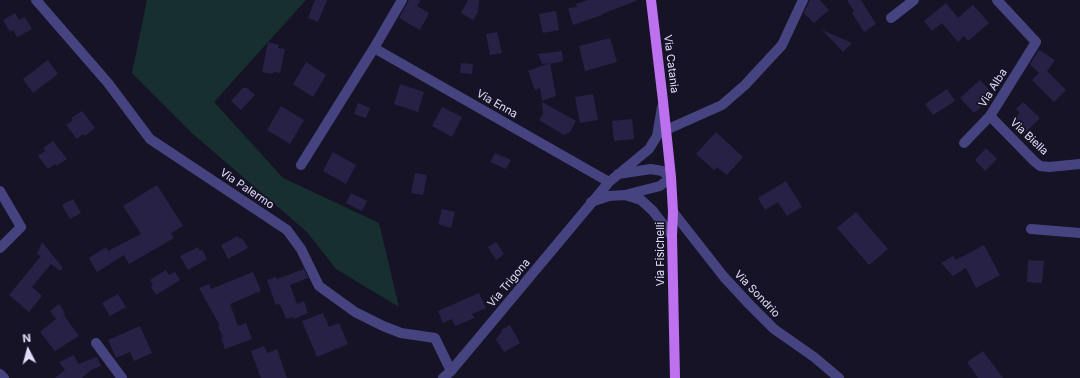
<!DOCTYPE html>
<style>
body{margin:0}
#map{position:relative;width:1080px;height:378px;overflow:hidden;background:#161327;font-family:Inter,sans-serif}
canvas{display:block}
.north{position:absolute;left:8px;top:330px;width:40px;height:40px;-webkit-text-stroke:3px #161327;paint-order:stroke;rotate:354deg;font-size:11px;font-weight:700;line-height:16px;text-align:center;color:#e0ddfb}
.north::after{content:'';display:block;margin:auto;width:14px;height:18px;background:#e0ddfb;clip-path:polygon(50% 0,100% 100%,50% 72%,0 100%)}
</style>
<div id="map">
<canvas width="1080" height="378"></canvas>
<div class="north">N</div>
</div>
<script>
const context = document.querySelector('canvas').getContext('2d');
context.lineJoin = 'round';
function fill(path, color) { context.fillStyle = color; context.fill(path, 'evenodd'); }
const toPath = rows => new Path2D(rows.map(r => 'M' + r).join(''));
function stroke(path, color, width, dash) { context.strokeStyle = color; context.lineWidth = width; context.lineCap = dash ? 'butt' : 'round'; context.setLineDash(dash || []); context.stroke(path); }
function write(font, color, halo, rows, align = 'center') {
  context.font = font + ' Inter,sans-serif'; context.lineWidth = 3.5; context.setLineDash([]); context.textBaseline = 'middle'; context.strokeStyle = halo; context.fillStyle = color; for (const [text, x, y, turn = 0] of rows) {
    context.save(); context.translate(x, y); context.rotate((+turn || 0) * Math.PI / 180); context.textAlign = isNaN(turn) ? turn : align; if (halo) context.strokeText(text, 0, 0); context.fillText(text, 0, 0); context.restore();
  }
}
fill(toPath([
 [147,0,306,0,214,102,283,178,379,223,399,307,336,269,307,232,193,134,132,73]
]), '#17302f');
fill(toPath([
 [315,0,327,0,318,22,308,18],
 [409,0,421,0,417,6,429,13,420,30,399,18],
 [468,0,479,0,478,12,473,20,461,13],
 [588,0,636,0,636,1,602,14,602,15,573,25,568,8,577,7,576,4],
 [810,0,820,0,829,10,814,23,804,13],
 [847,0,861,0,876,24,864,32,852,13,854,11],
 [946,3,958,18,973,5,989,23,968,41,964,36,958,42,942,23,932,31,924,21],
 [556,11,559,30,543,33,539,14],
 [15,13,19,20,25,17,32,29,17,37,13,30,10,32,3,20],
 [822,30,852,43,843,52],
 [497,32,502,53,490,55,486,34],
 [610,38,617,62,585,71,579,46],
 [268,42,279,45,278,48,285,49,280,73,273,72,273,74,262,72],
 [1039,50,1055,60,1047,71,1066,90,1054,102,1032,80,1039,73,1030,64],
 [562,51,563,61,555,63,542,64,538,54],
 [48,60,58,74,33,93,23,79],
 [306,62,326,75,313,97,293,84],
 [461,63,473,64,472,74,460,73],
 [550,63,556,96,542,101,540,88,535,90,528,71],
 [980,80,991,92,978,103,981,107,974,113,960,98],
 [400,84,424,92,418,112,394,104],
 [243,88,247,88,255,95,241,110,231,101],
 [947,89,955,101,933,115,925,104],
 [593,94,598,120,580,123,575,97],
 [542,102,576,121,570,132,564,135,539,120,543,114],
 [1023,102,1040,118,1024,134,1012,121,1020,113,1016,109],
 [358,103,370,108,366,118,354,114],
 [281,106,304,120,290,144,267,130],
 [442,107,462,117,452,137,432,126],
 [82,111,95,128,85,136,83,134,77,139,66,125,73,120,71,118],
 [632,119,634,139,614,141,612,121],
 [716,132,743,157,727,175,717,167,714,170,696,154],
 [53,141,67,159,56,166,55,164,48,169,38,156,45,151,43,148],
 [986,148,997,159,985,171,975,160],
 [333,152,356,165,346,184,323,171],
 [495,153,511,160,506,169,490,162],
 [415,173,427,175,423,195,411,193],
 [786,181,802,207,787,216,778,202,765,210,758,198],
 [157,185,183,226,171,233,174,238,129,264,124,255,97,272,89,258,106,247,108,251,141,234,123,206],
 [351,193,367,201,362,211,346,203],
 [73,199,81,213,70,219,62,205],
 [442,209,455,212,451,228,438,224],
 [856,212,888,249,869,265,837,228],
 [238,236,240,239,242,238,248,248,228,259,221,245],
 [42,242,63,268,60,271,51,264,32,287,42,296,29,312,9,295,41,256,37,254],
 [496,242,504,254,496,260,488,247],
 [984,245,1000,275,976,288,966,268,953,276,941,263,953,256,956,260],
 [198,247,200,251,202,249,207,259,188,270,180,256],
 [1028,260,1044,261,1042,283,1027,282],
 [304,269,308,278,290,285,297,304,304,301,308,313,294,319,293,317,286,319,280,304,276,305,267,280,276,277,277,279],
 [166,270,169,275,175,272,180,280,156,295,151,287,153,285,150,280],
 [253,272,261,291,230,304,238,326,246,323,252,339,225,349,221,338,223,337,218,326,220,326,199,288,209,284,211,289],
 [479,293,486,308,472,314,474,318,455,326,452,319,443,323,438,311],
 [118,294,126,307,110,316,102,303],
 [59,304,65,313,63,314,79,336,55,351,40,332,56,319,50,311],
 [323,313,329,327,339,323,348,344,317,357,302,321],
 [510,325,520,343,504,352,496,339,502,331,501,330],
 [140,326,152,353,134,361,130,352,116,358,108,340],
 [264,346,267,353,277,349,287,378,261,378,251,351],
 [983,351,1003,378,978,378,967,362],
 [74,355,78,364,97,357,101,366,91,370,82,378,55,378,65,370,59,362]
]), '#282146');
stroke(toPath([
 [36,0,108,83,150,139,287,230,301,249,319,286,355,312,383,326,401,333,435,338,451,371],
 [402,0,374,48,609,182],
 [891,18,914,0],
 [990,116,1034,161,1040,166,1049,167,1080,164],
 [666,130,722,105,745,85,782,45,803,0],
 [964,143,990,116,1036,42,997,0],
 [301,165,374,48],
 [618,174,651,169,662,171,671,177,660,186,625,195],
 [0,191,21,227,0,248],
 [591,202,609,196,625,195,641,200,653,211,672,236],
 [673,212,724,277,750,305,774,329,814,357,839,378],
 [1031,229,1080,233],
 [96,343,122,378],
 [0,374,4,378],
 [443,378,451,371,609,182,649,149,657,136,662,107]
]), '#464480', 10);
stroke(toPath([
 [651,0,663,101,671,177,673,212,672,236,675,378]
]), '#be71ee', 10);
write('11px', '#e0ddfb', '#161327', [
 ["Via Catania",671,64,83],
 ["Via Alba",993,88,-58],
 ["Via Enna",497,104,30],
 ["Via Biella",1029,137,43],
 ["Via Palermo",247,189,34],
 ["Via Fisichelli",661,254,-90],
 ["Via Trigona",509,283,-50],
 ["Via Sondrio",757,294,46]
]);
</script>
